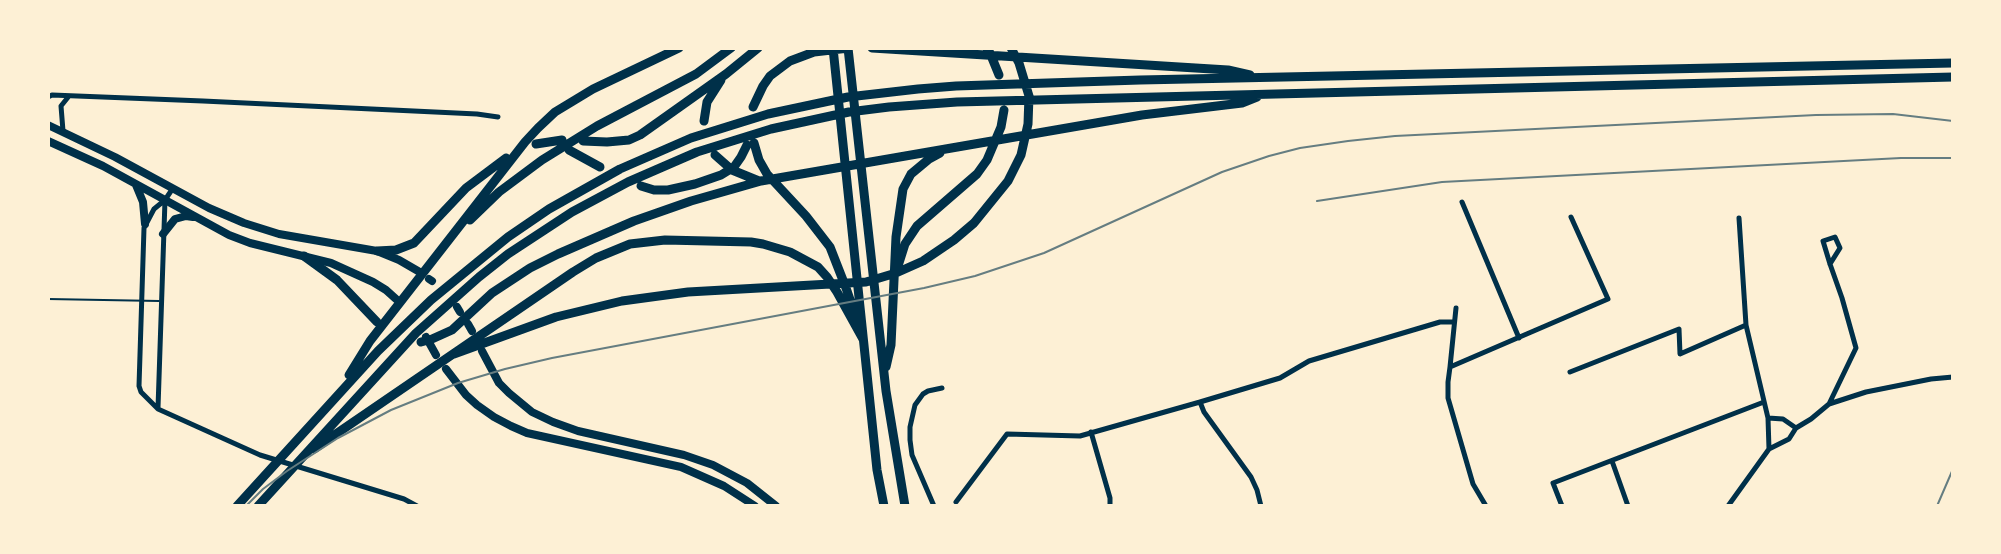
<!DOCTYPE html>
<style>
body{margin:0}
#map{position:relative;width:2001px;height:554px;overflow:hidden;background:#fdf0d5;font-family:"PT Sans Narrow",sans-serif}
canvas{display:block}
.frame{position:absolute;inset:0;border:50px solid #fdf0d5;pointer-events:none}
</style>
<div id="map">
<canvas width="2001" height="554"></canvas>
<div class="frame"></div>
</div>
<script>
const context = document.querySelector('canvas').getContext('2d');
context.lineJoin = 'round';
const toPath = rows => new Path2D(rows.map(r => 'M' + r).join(''));
function stroke(path, color, width, dash) { context.strokeStyle = color; context.lineWidth = width; context.lineCap = dash ? 'butt' : 'round'; context.setLineDash(dash || []); context.stroke(path); }
stroke(toPath([
 [48,299,159,301]
]), '#003049', 2);
stroke(toPath([
 [48,97,52,95,203,101,477,114,498,117],
 [63,131,61,106,69,96],
 [173,188,165,200,154,209,144,228,139,386,141,392,158,409,260,455,404,499,417,506],
 [1462,202,1519,338],
 [1450,367,1456,308],
 [1570,372,1679,329,1680,354,1746,325],
 [1200,402,1280,378,1309,361,1440,322,1454,322],
 [1829,404,1856,348,1842,298,1830,264,1823,241,1835,237,1840,248,1830,264],
 [158,408,165,200],
 [1768,418,1783,419,1796,428],
 [1091,432,1110,498,1110,506],
 [1769,449,1789,439,1796,428,1811,419,1829,404,1866,392,1931,379,1953,377],
 [1612,461,1628,506],
 [956,502,1007,434,1080,436,1200,402,1204,412,1251,477,1257,490,1261,506],
 [934,506,912,455,910,440,910,427,915,405,923,394,928,391,942,388],
 [1486,506,1473,484,1448,398,1448,382,1450,367,1608,299,1571,217],
 [1562,506,1553,483,1764,402],
 [1728,506,1769,449,1768,418,1746,325,1739,218]
]), '#003049', 5);
stroke(toPath([
 [48,125,115,157,209,208,244,223,279,234,377,251,399,260,418,271],
 [48,141,103,166,229,235,250,243,331,263,373,282,386,290,396,299],
 [136,185,143,202,145,224],
 [163,234,175,219,186,216,193,217],
 [429,279,432,281],
 [457,307,460,312],
 [468,324,472,331],
 [426,337,436,355],
 [482,351,499,383,509,393,532,412,553,422,578,431,684,455,713,465,747,483,776,506],
 [446,369,466,395,477,405,494,417,511,426,527,433,681,467,724,486,755,506]
]), '#003049', 8);
stroke(toPath([
 [833,48,877,470,884,506],
 [848,48,886,391,905,506],
 [872,48,1228,70,1250,75],
 [987,48,990,53,999,75],
 [753,107,763,86,770,76,790,61,814,52,849,48],
 [704,121,707,102,721,80],
 [583,141,607,142,629,140,640,135,726,74,758,48],
 [754,143,759,160,767,174,806,216,830,247,846,288,856,317],
 [536,144,562,140],
 [569,150,600,167],
 [715,155,732,170,759,181],
 [641,186,654,190,668,190,695,184,721,175,734,167,741,157,747,145],
 [470,220,499,192,542,160,597,126,696,74,731,48],
 [377,251,396,250,414,243,466,188,506,158],
 [304,256,337,280,377,322],
 [899,263,905,244,917,226,977,174,987,160,1001,127,1004,110],
 [421,342,432,339,452,330,492,293,530,268,558,254,634,221,691,201,761,181,1142,115,1242,103,1257,97],
 [454,354,556,317,622,301,688,292,866,282,896,273,923,261,954,240,974,223,1008,181,1021,155,1028,124,1029,96,1019,63,1011,48],
 [886,367,891,345,896,237,903,189,911,174,929,159,940,153],
 [349,375,370,341,525,142,538,128,555,112,593,89,679,48],
 [314,449,573,272,596,258,630,244,665,240,751,242,763,244,790,252,818,267,827,277,837,292,863,339],
 [237,506,378,351,431,300,508,237,549,209,620,169,691,138,768,114,848,97,918,89,956,86,1140,80,1953,63],
 [258,506,416,333,479,277,508,254,572,212,628,182,697,152,771,129,849,112,889,107,957,102,1953,77]
]), '#003049', 9);
stroke(toPath([
 [1317,201,1442,182,1901,158,1953,158],
 [246,506,263,489,287,471,338,438,391,410,458,383,505,369,552,358,924,288,975,276,1044,253,1222,172,1269,156,1300,148,1348,141,1395,136,1816,115,1893,114,1953,121],
 [1937,506,1953,469]
]), '#657d81', 2);
</script>
